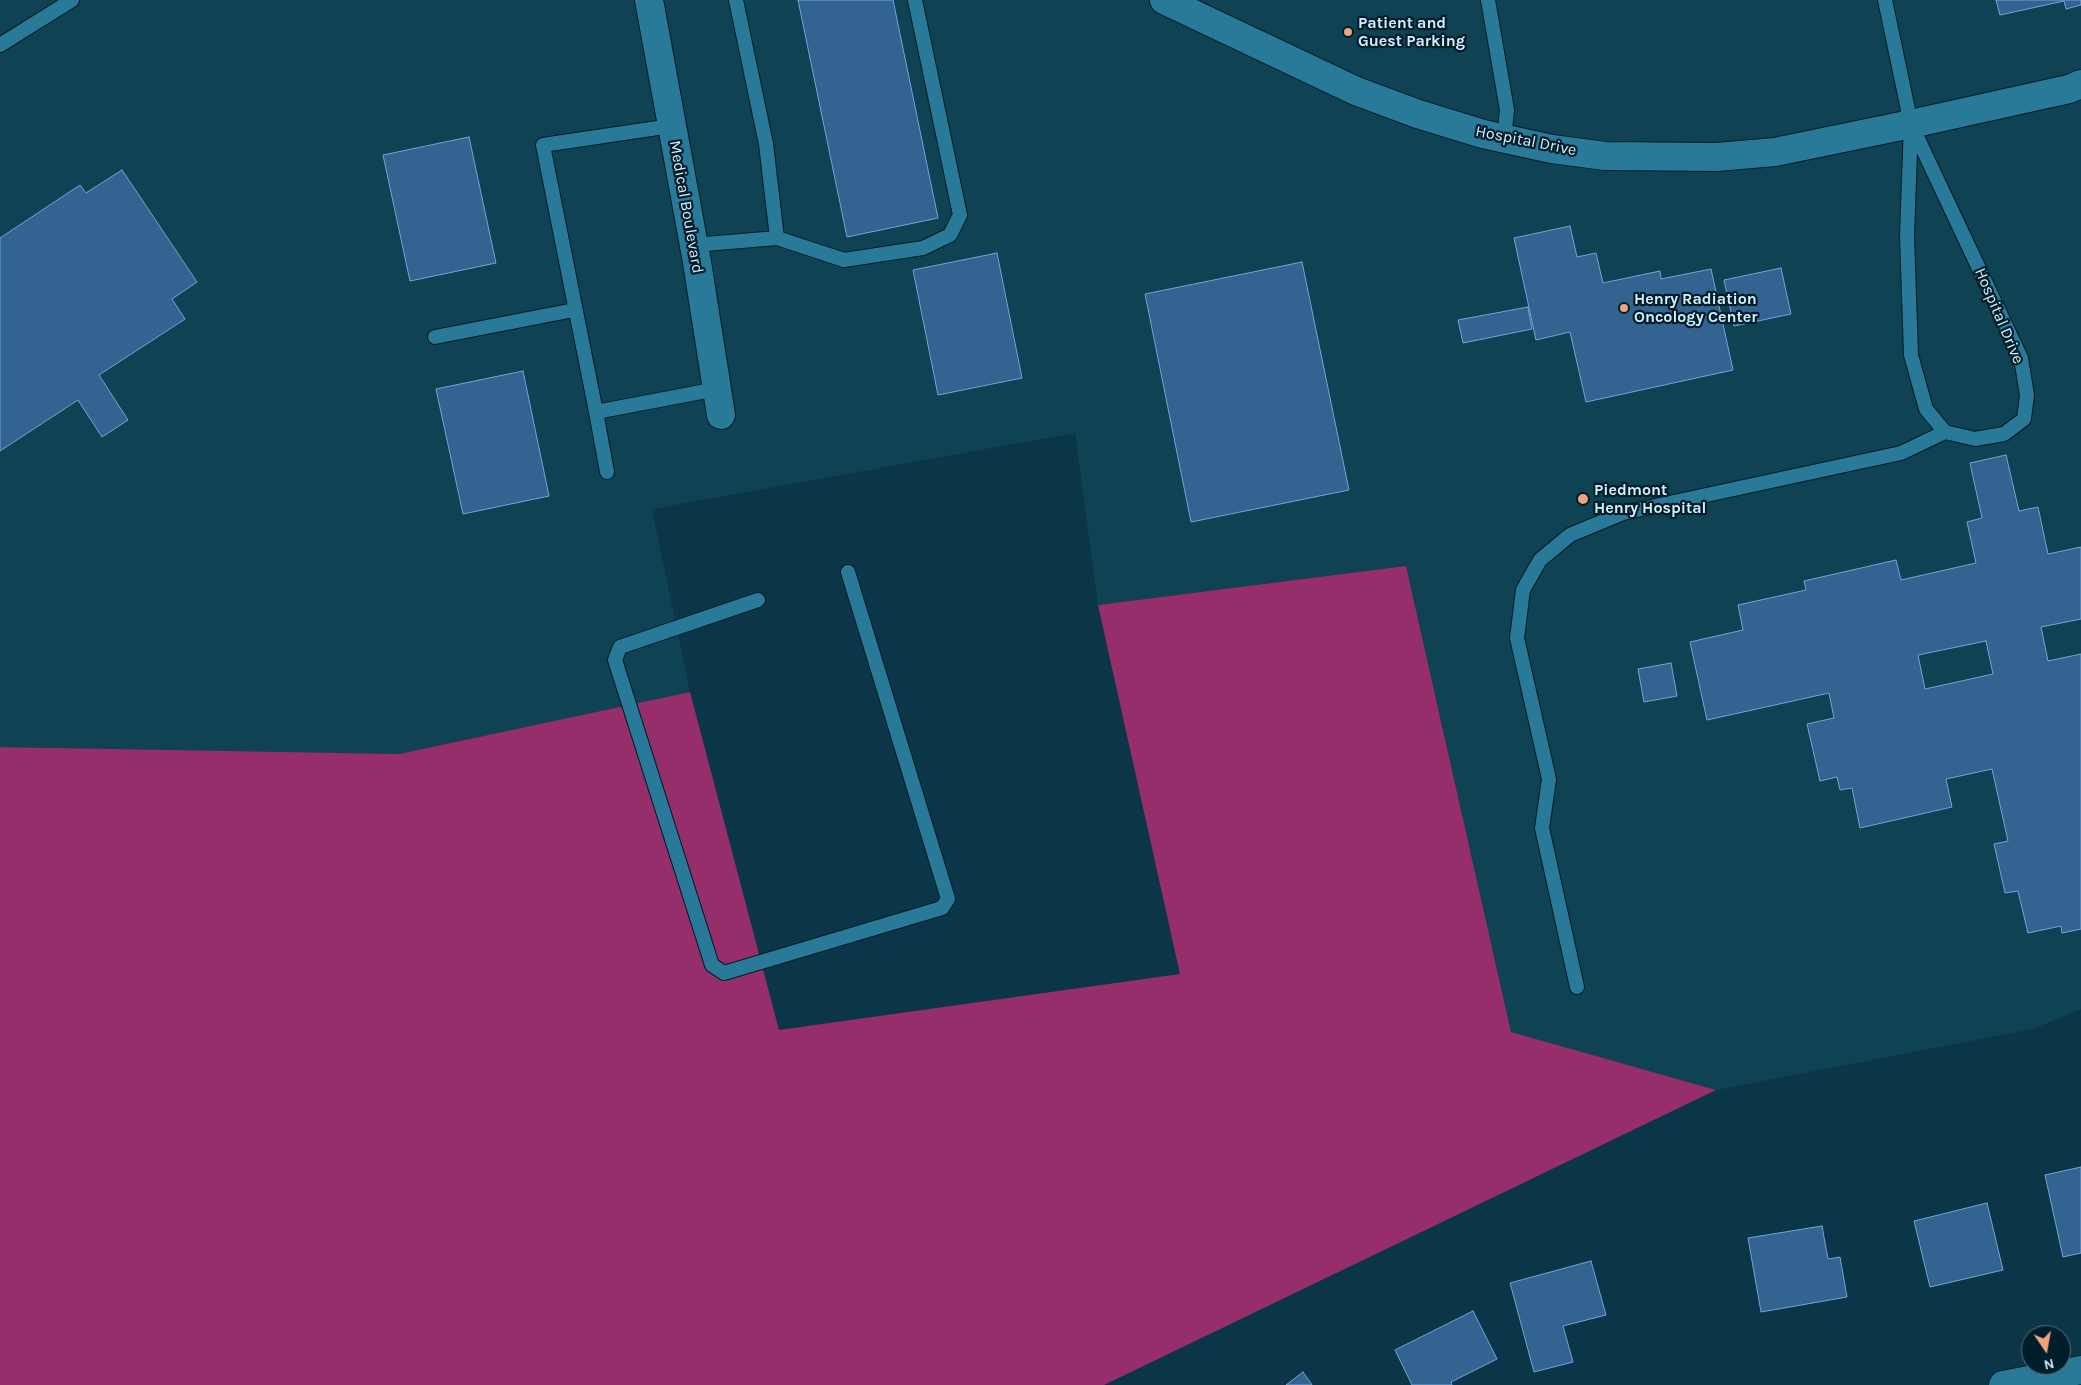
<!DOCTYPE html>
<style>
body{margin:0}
#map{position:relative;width:2081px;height:1385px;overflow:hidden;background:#0b3647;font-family:Karla,sans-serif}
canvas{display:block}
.north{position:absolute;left:2021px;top:1325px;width:50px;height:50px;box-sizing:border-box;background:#001d29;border:1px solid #54717e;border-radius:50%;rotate:168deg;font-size:14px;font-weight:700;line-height:20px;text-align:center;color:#d3f0fe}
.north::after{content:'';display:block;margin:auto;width:18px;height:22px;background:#f0a27a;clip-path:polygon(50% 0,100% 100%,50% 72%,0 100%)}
</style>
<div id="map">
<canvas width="2081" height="1385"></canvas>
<div class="north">N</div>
</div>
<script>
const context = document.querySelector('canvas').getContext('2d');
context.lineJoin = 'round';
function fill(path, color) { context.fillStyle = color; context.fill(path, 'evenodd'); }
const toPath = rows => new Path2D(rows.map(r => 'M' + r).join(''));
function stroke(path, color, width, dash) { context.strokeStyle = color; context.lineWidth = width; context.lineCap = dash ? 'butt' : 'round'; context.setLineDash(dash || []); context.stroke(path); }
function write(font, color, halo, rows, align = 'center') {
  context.font = font + ' Karla,sans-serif'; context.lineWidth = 4.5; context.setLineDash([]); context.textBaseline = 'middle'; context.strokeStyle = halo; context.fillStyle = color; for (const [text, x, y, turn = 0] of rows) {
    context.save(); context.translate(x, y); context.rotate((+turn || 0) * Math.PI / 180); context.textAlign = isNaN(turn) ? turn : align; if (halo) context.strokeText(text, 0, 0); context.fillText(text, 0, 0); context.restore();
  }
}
fill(toPath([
 [0,0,2081,0,2081,1009,2033,1029,1716,1090,1511,1033,1406,566,1098,605,1075,433,652,509,690,692,399,754,0,747]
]), '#0f4253');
fill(toPath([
 [1406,566,1511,1032,1716,1090,1104,1385,0,1385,0,747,399,754,690,692,779,1030,1180,974,1098,605]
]), '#952e6b');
const building = toPath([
 [798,0,893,0,938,218,847,237,798,0],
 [1996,0,2081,0,2081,5,2066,9,2064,1,2000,15,1996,0],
 [469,137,496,263,410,281,383,155,469,137],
 [122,170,197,282,172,299,185,319,99,375,128,420,102,437,78,400,0,451,0,238,80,185,86,193,122,170],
 [1570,226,1577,257,1596,253,1603,283,1660,271,1661,279,1711,269,1733,370,1586,402,1570,332,1536,340,1514,238,1570,226],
 [997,253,1022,378,938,395,913,270,997,253],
 [1302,262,1349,490,1191,522,1145,294,1302,262],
 [1781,268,1791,314,1734,326,1724,280,1781,268],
 [1528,307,1532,329,1463,343,1458,320,1528,307],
 [523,371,549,496,463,514,436,389,523,371],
 [2006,455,2019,511,2038,507,2048,554,2081,547,2081,619,2041,627,2048,661,2081,654,2081,929,2062,933,2061,926,2028,933,2018,891,2005,893,1994,844,2008,841,1992,769,1946,779,1952,807,1860,828,1852,788,1840,790,1837,777,1820,781,1807,724,1834,718,1829,693,1707,720,1690,642,1743,630,1738,605,1806,590,1804,581,1896,560,1901,580,1976,563,1967,522,1982,518,1970,463,2006,455],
 [1986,641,1993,674,1925,689,1918,655,1986,641],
 [1671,663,1677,696,1644,702,1638,669,1671,663],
 [2081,1167,2081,1253,2063,1257,2045,1175,2081,1167],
 [1987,1203,2003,1270,1930,1287,1914,1221,1987,1203],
 [1822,1226,1828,1259,1840,1257,1847,1297,1761,1312,1748,1238,1822,1226],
 [1591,1261,1606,1315,1563,1326,1573,1362,1534,1372,1510,1283,1591,1261],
 [1473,1311,1497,1359,1451,1382,1452,1385,1412,1385,1395,1350,1473,1311],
 [1303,1372,1312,1385,1286,1385,1303,1372]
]);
fill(building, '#336491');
stroke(building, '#72a5d5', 1);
const lane = toPath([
 [736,0,766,144,777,238],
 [1488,0,1507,110,1504,139],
 [1885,0,1911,124,2021,358,2027,395,2024,419,2004,434,1975,439,1945,432,1926,409,1911,355,1907,236,1911,124],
 [0,45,72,0],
 [671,126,543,145,596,412,717,389],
 [693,245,777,238,844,260,923,248,950,235,960,215,915,0],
 [435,337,574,310],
 [596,412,607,472],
 [758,600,620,647,615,660,712,965,724,973,942,908,948,899,848,572],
 [1577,987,1542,828,1549,779,1517,638,1523,590,1540,560,1570,535,1623,513,1901,453,1945,432]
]);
const street = toPath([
 [649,0,697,262,721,415],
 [1164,0,1356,91,1418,114,1483,134,1552,149,1605,156,1717,157,1775,152,1911,124,2069,89,2081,84],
 [2003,1385,2081,1370]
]);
stroke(lane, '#041c26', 16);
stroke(street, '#041c26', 30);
stroke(lane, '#297998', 14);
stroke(street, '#297998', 28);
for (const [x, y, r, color] of [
 [1348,32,5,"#f0a27a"],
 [1624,308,5,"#f0a27a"],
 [1583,499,6,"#f0a27a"]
]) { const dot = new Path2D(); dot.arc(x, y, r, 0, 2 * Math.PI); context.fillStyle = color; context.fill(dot); stroke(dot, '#001d29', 2); }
write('bold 16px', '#d3f0fe', '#001d29', [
 ["Patient and",1358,23],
 ["Guest Parking",1358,41],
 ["Henry Radiation",1634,299],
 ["Oncology Center",1634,317],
 ["Piedmont",1594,490],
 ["Henry Hospital",1594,508]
], 'left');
write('16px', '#d3f0fe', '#001d29', [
 ["Hospital Drive",1526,141,11],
 ["Medical Boulevard",686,207,80],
 ["Hospital Drive",1999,316,67]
]);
</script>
